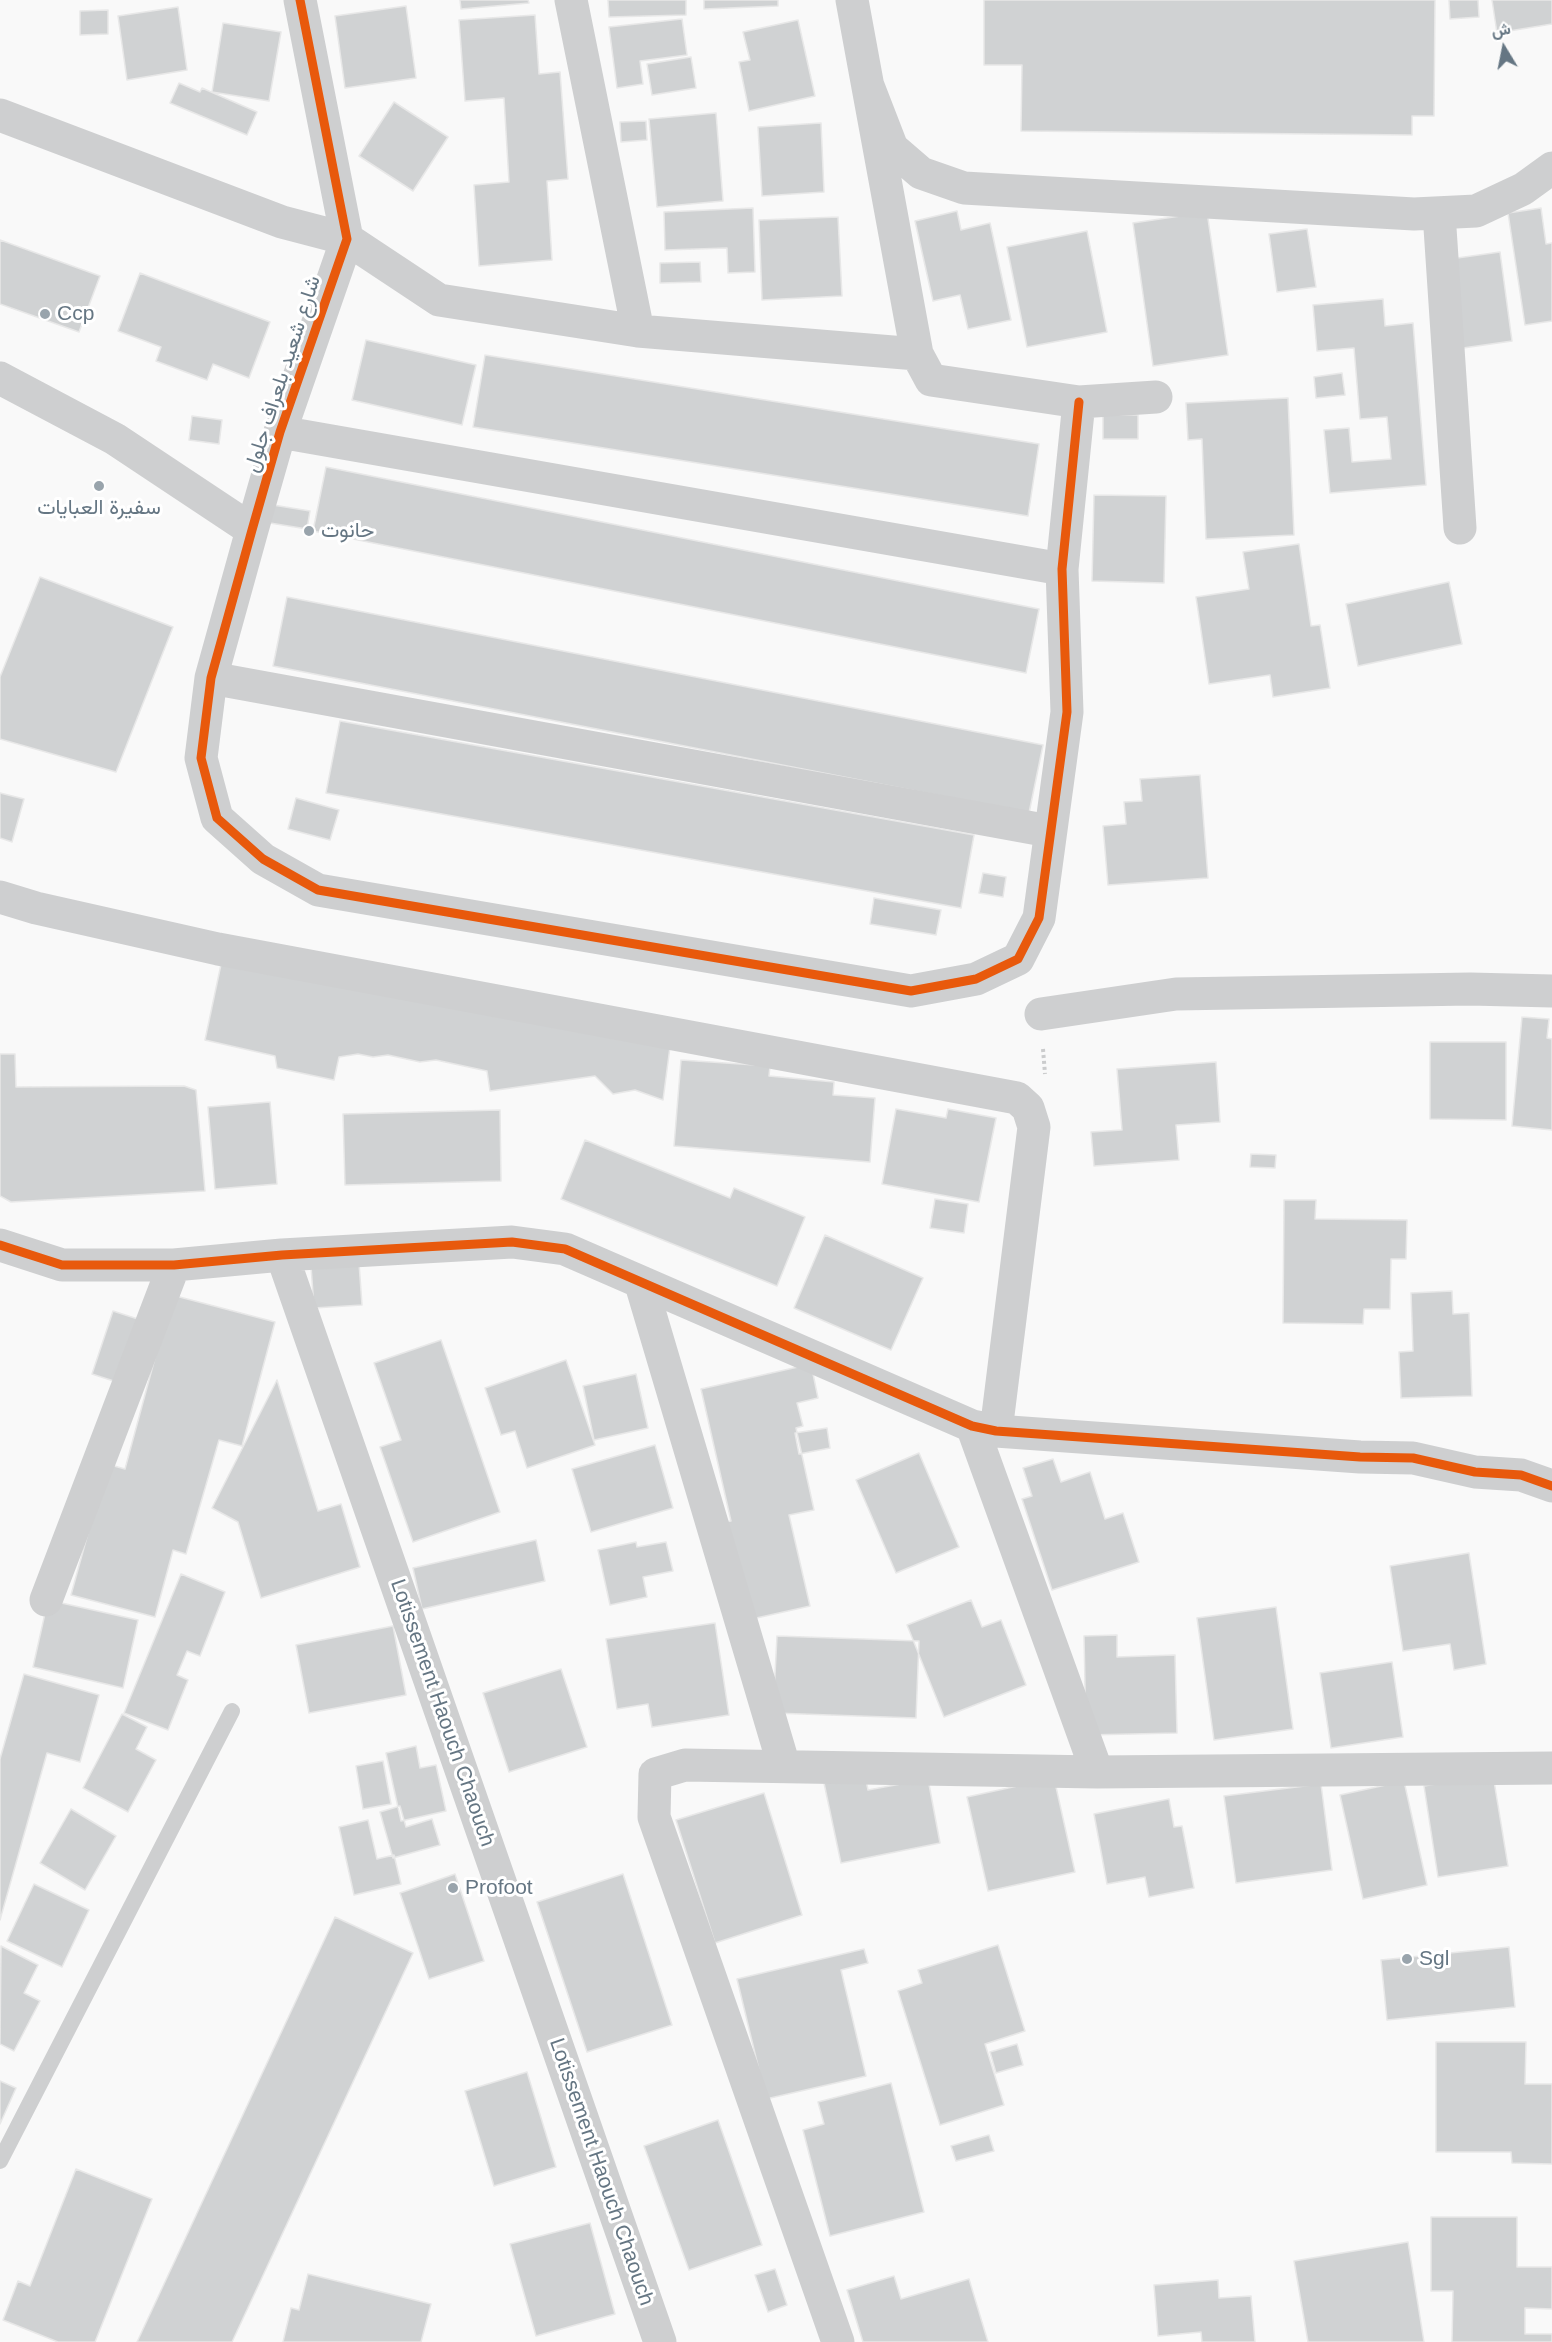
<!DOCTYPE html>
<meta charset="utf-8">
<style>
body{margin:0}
#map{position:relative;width:1552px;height:2342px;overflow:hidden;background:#f9f9f9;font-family:Helvetica,Vazirmatn,sans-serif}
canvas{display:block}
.north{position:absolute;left:1474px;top:18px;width:60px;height:60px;-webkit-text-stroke:4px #fff;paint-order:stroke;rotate:350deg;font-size:16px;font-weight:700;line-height:24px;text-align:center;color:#657683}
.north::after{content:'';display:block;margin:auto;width:21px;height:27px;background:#657683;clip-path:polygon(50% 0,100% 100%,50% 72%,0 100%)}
</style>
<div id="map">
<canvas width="1552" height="2342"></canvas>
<div class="north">ش</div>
</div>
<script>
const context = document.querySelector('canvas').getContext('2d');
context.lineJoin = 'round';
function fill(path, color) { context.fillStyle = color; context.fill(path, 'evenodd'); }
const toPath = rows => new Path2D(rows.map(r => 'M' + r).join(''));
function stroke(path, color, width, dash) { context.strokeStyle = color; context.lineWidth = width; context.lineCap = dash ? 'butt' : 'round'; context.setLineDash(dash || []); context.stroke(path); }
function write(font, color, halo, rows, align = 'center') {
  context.font = font + ' Helvetica,Vazirmatn,sans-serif'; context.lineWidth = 6; context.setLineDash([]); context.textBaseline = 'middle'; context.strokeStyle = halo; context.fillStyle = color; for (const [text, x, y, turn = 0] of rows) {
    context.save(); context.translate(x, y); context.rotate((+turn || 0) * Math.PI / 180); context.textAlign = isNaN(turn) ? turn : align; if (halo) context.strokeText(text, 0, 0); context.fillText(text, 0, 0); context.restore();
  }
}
const building = toPath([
 [460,0,528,0,529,3,461,9,460,0],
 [608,0,686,0,686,15,609,17,608,0],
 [704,0,778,0,778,6,704,9,704,0],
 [984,0,1435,0,1434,116,1412,116,1412,135,1021,131,1022,65,984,65,984,0],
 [1449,0,1478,0,1479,17,1450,19,1449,0],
 [1492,0,1552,0,1552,24,1497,33,1492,0],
 [406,6,416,78,345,88,335,16,406,6],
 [178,7,187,70,127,80,118,16,178,7],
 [108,10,108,34,80,35,80,11,108,10],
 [535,15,539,74,560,72,568,179,547,181,552,260,479,266,474,185,509,182,504,98,465,101,459,20,535,15],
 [682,19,687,55,640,61,643,84,617,88,609,27,682,19],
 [798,20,815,96,749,111,739,62,750,60,743,32,798,20],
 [223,23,281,32,269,101,212,92,223,23],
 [691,57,696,88,652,95,647,64,691,57],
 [179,83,200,92,202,88,257,112,247,135,170,103,179,83],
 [394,102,448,137,413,191,359,156,394,102],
 [716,113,723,201,657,207,649,119,716,113],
 [646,121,647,140,621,142,620,122,646,121],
 [821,123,824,192,762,196,758,127,821,123],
 [753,208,755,272,728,273,727,248,665,250,664,212,753,208],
 [1541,208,1546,244,1552,243,1552,321,1525,325,1508,213,1541,208],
 [957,211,961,230,990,223,1011,320,968,329,960,295,933,301,915,221,957,211],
 [1207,212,1228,355,1153,366,1133,223,1207,212],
 [838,217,842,296,762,300,759,220,838,217],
 [1307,229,1316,287,1277,292,1269,234,1307,229],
 [1087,231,1107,332,1027,347,1007,247,1087,231],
 [0,240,100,276,79,332,0,304,0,240],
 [1500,252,1512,341,1456,349,1443,260,1500,252],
 [700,262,701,282,660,283,660,263,700,262],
 [140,273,270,322,249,378,213,364,207,380,156,361,161,347,118,331,140,273],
 [1383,299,1385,326,1413,323,1426,485,1330,493,1324,430,1349,428,1352,462,1391,459,1387,417,1360,419,1354,348,1317,351,1313,305,1383,299],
 [366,340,476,365,462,425,352,400,366,340],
 [485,355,1039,444,1028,516,473,427,485,355],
 [1342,373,1345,395,1316,398,1314,377,1342,373],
 [1288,398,1294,535,1206,539,1202,439,1188,440,1186,403,1288,398],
 [1103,415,1138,415,1138,439,1103,439,1103,415],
 [192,416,222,420,219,444,189,440,192,416],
 [326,467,1039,609,1026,673,313,531,326,467],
 [1094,495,1166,496,1164,583,1092,581,1094,495],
 [273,505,310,511,307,529,270,523,273,505],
 [1299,544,1311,626,1320,625,1330,688,1273,697,1270,675,1209,684,1196,597,1249,589,1243,552,1299,544],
 [40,577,173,627,116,772,0,739,0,677,40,577],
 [1449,582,1462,644,1358,666,1346,604,1449,582],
 [287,597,1043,745,1029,813,273,666,287,597],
 [340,721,974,835,961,908,326,793,340,721],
 [1200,775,1208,878,1108,885,1103,826,1126,824,1124,802,1142,801,1140,779,1200,775],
 [0,793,24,799,12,842,0,838,0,793],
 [296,798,339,810,330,840,288,829,296,798],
 [983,873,1006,877,1003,897,979,893,983,873],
 [874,898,941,910,936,935,870,924,874,898],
 [223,955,670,1047,663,1100,635,1090,613,1094,595,1076,490,1091,487,1071,436,1060,420,1062,388,1055,373,1057,358,1054,339,1057,334,1080,277,1068,275,1056,205,1040,223,955],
 [1522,1017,1549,1019,1547,1038,1552,1039,1552,1130,1512,1126,1522,1017],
 [1430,1042,1506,1042,1506,1120,1430,1119,1430,1042],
 [0,1054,15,1054,16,1087,184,1086,196,1090,205,1191,11,1202,0,1196,0,1054],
 [681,1060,770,1066,769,1076,834,1082,833,1095,875,1098,870,1162,674,1146,681,1060],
 [1216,1062,1220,1122,1176,1125,1179,1160,1094,1166,1091,1132,1122,1130,1117,1069,1216,1062],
 [270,1102,277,1184,215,1189,208,1107,270,1102],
 [896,1109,946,1118,948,1109,996,1118,979,1202,882,1184,896,1109],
 [500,1110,501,1181,345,1185,343,1114,500,1110],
 [585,1140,730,1198,734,1188,805,1217,777,1286,561,1199,585,1140],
 [1251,1154,1276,1155,1275,1168,1250,1167,1251,1154],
 [935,1199,968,1204,964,1233,930,1228,935,1199],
 [1284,1200,1316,1200,1315,1219,1407,1220,1406,1259,1391,1259,1390,1309,1364,1309,1363,1324,1283,1323,1284,1200],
 [825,1235,923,1278,891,1350,794,1308,825,1235],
 [359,1263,362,1305,314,1308,311,1266,359,1263],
 [1452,1291,1453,1314,1469,1313,1472,1396,1401,1398,1399,1352,1413,1351,1411,1293,1452,1291],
 [172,1295,275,1322,242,1446,219,1440,186,1554,173,1550,155,1617,71,1595,107,1464,125,1469,172,1295],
 [113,1311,147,1322,126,1385,92,1374,113,1311],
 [441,1340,500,1512,413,1542,380,1447,401,1440,374,1363,441,1340],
 [566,1360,595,1445,527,1468,515,1431,501,1435,485,1388,566,1360],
 [811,1364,818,1398,797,1403,803,1426,796,1428,814,1510,789,1515,810,1606,752,1619,718,1523,731,1521,701,1389,811,1364],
 [636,1374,648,1428,594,1440,583,1386,636,1374],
 [277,1380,318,1511,341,1504,360,1567,261,1598,238,1522,212,1508,277,1380],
 [827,1428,830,1448,799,1454,795,1433,827,1428],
 [655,1445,673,1508,591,1532,572,1469,655,1445],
 [919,1453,959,1547,896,1573,856,1480,919,1453],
 [1053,1459,1061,1482,1090,1472,1105,1519,1123,1513,1139,1562,1052,1590,1022,1499,1032,1496,1023,1468,1053,1459],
 [536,1540,545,1581,422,1609,413,1568,536,1540],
 [636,1542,637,1547,666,1542,673,1571,643,1577,647,1597,610,1605,598,1550,636,1542],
 [1469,1553,1486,1664,1454,1670,1450,1644,1403,1651,1390,1566,1469,1553],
 [181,1574,225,1592,200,1656,187,1651,177,1675,188,1680,168,1730,124,1713,181,1574],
 [48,1600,138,1620,123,1688,33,1667,48,1600],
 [971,1600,982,1627,1001,1620,1026,1685,944,1717,907,1625,971,1600],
 [1276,1607,1293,1729,1214,1740,1197,1618,1276,1607],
 [715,1623,729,1715,652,1727,648,1704,617,1709,606,1639,715,1623],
 [393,1626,406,1695,309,1713,296,1645,393,1626],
 [1117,1635,1117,1657,1175,1655,1177,1733,1086,1735,1084,1636,1117,1635],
 [777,1636,919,1641,916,1718,773,1713,777,1636],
 [1392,1662,1403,1737,1331,1748,1320,1673,1392,1662],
 [561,1669,587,1747,509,1772,483,1693,561,1669],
 [24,1674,99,1695,80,1762,47,1753,0,1920,0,1759,24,1674],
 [122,1714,147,1727,136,1749,156,1760,128,1812,83,1788,122,1714],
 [416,1746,420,1768,436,1765,446,1811,401,1821,386,1753,416,1746],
 [383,1761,391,1804,363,1809,356,1766,383,1761],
 [865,1775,868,1790,928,1779,940,1843,841,1863,824,1783,865,1775],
 [1493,1775,1508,1866,1438,1877,1424,1786,1493,1775],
 [1054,1778,1075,1872,988,1891,967,1797,1054,1778],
 [1404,1781,1427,1885,1363,1899,1340,1795,1404,1781],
 [1321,1784,1332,1870,1236,1883,1224,1796,1321,1784],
 [764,1793,802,1915,715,1943,676,1820,764,1793],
 [1169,1799,1174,1827,1182,1826,1194,1888,1149,1897,1145,1877,1107,1884,1094,1814,1169,1799],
 [400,1806,406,1827,432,1819,440,1845,393,1858,380,1812,400,1806],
 [71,1809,116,1836,85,1890,40,1863,71,1809],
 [368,1820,377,1859,394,1855,401,1884,354,1895,339,1827,368,1820],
 [455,1874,484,1961,429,1979,400,1893,455,1874],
 [623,1874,672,2025,587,2052,537,1902,623,1874],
 [34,1884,89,1910,62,1967,7,1941,34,1884],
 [335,1917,413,1953,232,2342,137,2342,335,1917],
 [998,1945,1025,2031,985,2044,1004,2105,940,2125,898,1991,922,1983,918,1970,998,1945],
 [1,1946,38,1965,24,1993,40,2001,14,2051,0,2044,1,1946],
 [1509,1947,1515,2007,1387,2020,1381,1960,1509,1947],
 [864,1949,868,1963,841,1970,866,2076,766,2099,737,1979,864,1949],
 [1436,2042,1526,2042,1525,2084,1552,2084,1552,2164,1512,2163,1511,2152,1436,2152,1436,2042],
 [1017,2044,1023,2065,996,2073,990,2052,1017,2044],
 [527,2072,556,2167,494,2186,465,2091,527,2072],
 [0,2081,16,2088,0,2124,0,2081],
 [891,2083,924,2212,830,2236,803,2130,824,2124,818,2102,891,2083],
 [718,2120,762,2245,689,2270,644,2146,718,2120],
 [989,2135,994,2151,956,2161,951,2146,989,2135],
 [76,2169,152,2199,95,2342,58,2342,3,2320,18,2281,30,2286,76,2169],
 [1431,2217,1517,2217,1517,2267,1552,2267,1552,2309,1525,2308,1525,2334,1552,2334,1552,2342,1452,2342,1453,2291,1431,2291,1431,2217],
 [590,2223,615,2314,536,2336,510,2244,590,2223],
 [1408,2242,1424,2342,1308,2342,1294,2261,1408,2242],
 [775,2269,787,2305,768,2312,755,2275,775,2269],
 [308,2274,431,2304,421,2342,283,2342,291,2308,299,2310,308,2274],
 [894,2276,901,2299,969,2279,988,2342,863,2342,847,2290,894,2276],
 [1218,2280,1219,2298,1251,2296,1255,2342,1202,2342,1201,2332,1158,2336,1154,2285,1218,2280]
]);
fill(building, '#d0d2d3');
stroke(building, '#e8e8e8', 1.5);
stroke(toPath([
 [1043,1049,1045,1074]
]), '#cbcccd', 4, [3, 3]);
stroke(toPath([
 [0,2161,232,1711]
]), '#cecfd0', 16);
stroke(toPath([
 [300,0,347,239,280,432,252,530,211,678,201,758,217,818,263,859,318,890,911,991,976,979,1018,959,1039,918,1067,712,1062,569,1079,402],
 [571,0,638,331],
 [852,0,917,354],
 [868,86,892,148,921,173,964,188,1414,214,1476,211,1523,189,1552,168],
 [0,115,282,222,347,239,439,300,638,331,917,354,931,380,1079,402,1156,397],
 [1439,213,1460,528],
 [0,378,115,439,252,530],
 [280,432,1062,569],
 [211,678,1049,831],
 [0,897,36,908,218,949,1017,1098,1028,1108,1034,1127,996,1431],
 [1041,1014,1176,994,1470,989,1552,991],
 [0,1245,62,1265,174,1265,282,1255,512,1242,565,1249,972,1426,996,1431,1360,1457,1413,1458,1475,1472,1521,1475,1552,1486],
 [282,1255,660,2342],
 [641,1284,784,1766],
 [972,1426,1097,1772],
 [46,1600,174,1265],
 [838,2342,654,1817,655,1774,685,1765,1097,1772,1552,1768]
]), '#cecfd0', 33);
stroke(toPath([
 [300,0,347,239,280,432,252,530,211,678,201,758,217,818,263,859,318,890,911,991,976,979,1018,959,1039,918,1067,712,1062,569,1079,402],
 [0,1245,62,1265,174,1265,282,1255,512,1242,565,1249,972,1426,996,1431,1360,1457,1413,1458,1475,1472,1521,1475,1552,1486]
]), '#e8590c', 9);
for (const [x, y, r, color] of [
 [45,314,6,"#99a4ac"],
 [99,486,6,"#99a4ac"],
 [309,531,6,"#99a4ac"],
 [453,1888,6,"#99a4ac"],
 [1407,1959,6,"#99a4ac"]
]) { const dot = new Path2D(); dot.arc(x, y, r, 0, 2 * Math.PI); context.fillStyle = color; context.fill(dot); stroke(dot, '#fff', 2); }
write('21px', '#657683', '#fff', [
 ["Ccp",57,314],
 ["سفيرة العبايات",99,508,"center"],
 ["حانوت",321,531],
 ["Profoot",465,1888],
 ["Sgl",1419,1959]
], 'left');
write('21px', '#657683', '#fff', [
 ["شارع شعيد بلعراف جلول",283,374,-72],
 ["Lotissement Haouch Chaouch",442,1713,71],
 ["Lotissement Haouch Chaouch",601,2172,71]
]);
</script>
